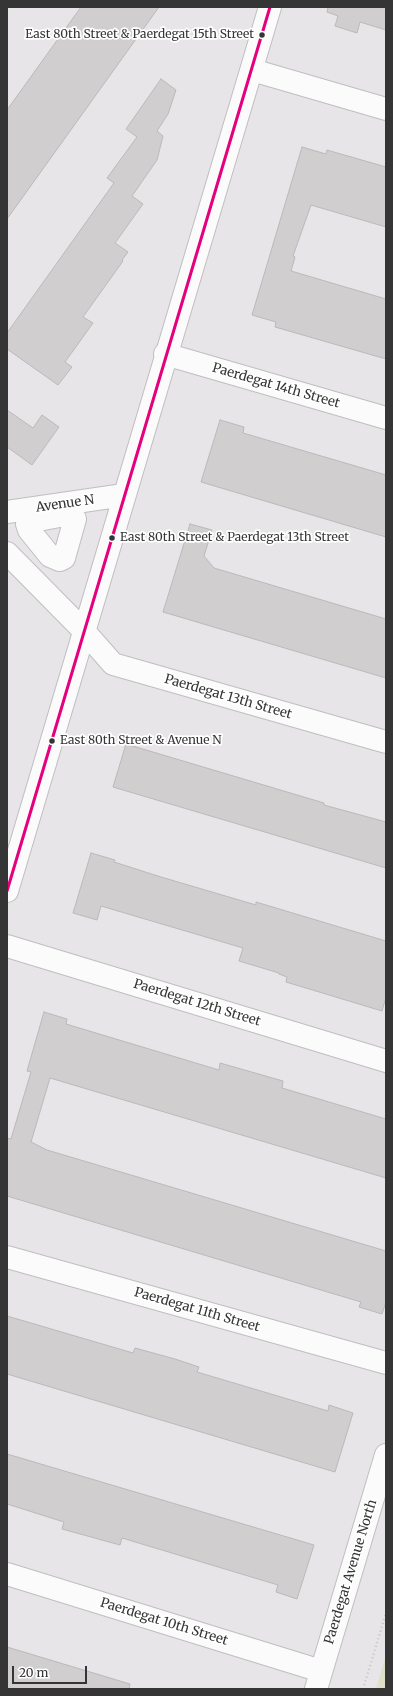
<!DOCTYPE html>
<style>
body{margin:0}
#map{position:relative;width:393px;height:1696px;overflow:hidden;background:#e7e5e7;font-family:Merriweather,serif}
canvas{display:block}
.frame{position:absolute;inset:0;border:8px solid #363536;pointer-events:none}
.scale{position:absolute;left:12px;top:1666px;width:75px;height:18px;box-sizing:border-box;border:2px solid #363536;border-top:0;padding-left:5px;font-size:12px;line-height:14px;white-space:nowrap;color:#363536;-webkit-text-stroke:3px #fff;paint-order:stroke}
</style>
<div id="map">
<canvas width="393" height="1696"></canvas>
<div class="frame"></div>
<div class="scale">20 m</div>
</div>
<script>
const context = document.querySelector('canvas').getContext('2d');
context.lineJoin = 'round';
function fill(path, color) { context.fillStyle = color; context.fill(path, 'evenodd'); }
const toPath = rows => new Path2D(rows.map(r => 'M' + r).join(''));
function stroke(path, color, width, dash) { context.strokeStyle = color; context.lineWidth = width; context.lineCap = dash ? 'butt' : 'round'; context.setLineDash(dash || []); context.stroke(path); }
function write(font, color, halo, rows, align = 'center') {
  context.font = font + ' Merriweather,serif'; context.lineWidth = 3.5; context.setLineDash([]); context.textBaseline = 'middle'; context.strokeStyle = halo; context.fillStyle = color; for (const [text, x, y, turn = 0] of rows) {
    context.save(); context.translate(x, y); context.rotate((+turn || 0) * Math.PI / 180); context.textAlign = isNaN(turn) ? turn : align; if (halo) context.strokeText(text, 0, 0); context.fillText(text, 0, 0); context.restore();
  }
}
fill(toPath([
 [386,1655,386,1689,376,1689]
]), '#dee1c7');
const building = toPath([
 [81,7,159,7,7,219,7,110,81,7],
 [328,7,386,7,386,30,360,22,357,33,335,26,338,16,327,12,328,7],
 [161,79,176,90,168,114,157,131,163,136,157,160,132,196,143,204,115,243,128,252,122,260,123,261,83,317,93,323,65,362,72,367,58,385,7,349,7,333,114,183,107,178,137,137,126,129,161,79],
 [302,147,326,154,327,150,386,167,386,227,311,205,293,256,295,257,291,271,386,299,386,359,275,327,276,322,252,315,302,147],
 [7,410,33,428,42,415,59,427,32,465,7,447,7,410],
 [220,420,244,427,243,433,386,475,386,537,201,482,220,420],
 [190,524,212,530,204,556,214,568,386,619,386,678,163,612,190,524],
 [126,744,324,803,324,805,386,822,386,868,113,787,126,744],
 [91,853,115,860,114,862,161,877,256,905,256,902,386,941,386,997,382,1011,286,982,287,977,279,974,279,973,239,961,243,948,101,906,97,920,73,913,91,853],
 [44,1012,67,1019,66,1024,219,1070,220,1063,283,1081,282,1088,386,1119,386,1178,50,1078,31,1142,47,1150,386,1251,386,1302,382,1314,359,1307,361,1302,7,1196,7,1138,11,1139,31,1072,27,1071,44,1012],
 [7,1316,133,1353,135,1348,175,1359,199,1367,197,1372,328,1411,329,1405,353,1413,335,1472,7,1374,7,1316],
 [7,1454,314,1545,297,1599,276,1592,278,1585,122,1538,120,1545,62,1529,64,1522,7,1504,7,1454],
 [7,1647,130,1684,129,1689,7,1689,7,1647]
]);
fill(building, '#d0cecf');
stroke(building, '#bab8b9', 1);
const minor = toPath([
 [252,70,386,109],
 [165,354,386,418],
 [7,512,124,495],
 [70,514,73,515,75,519,64,558,60,560,57,559,50,556,29,530,27,524,33,521,70,514],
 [7,553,84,631,113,664,386,742],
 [7,891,270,7],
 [7,946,386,1061],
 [7,1257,386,1363],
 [7,1574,321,1671],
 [316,1689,386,1455]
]);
stroke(minor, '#c0bec0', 24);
stroke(toPath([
 [363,1689,386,1613]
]), '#c6c5c6', 2.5, [1, 3]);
stroke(minor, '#fbfbfb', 22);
stroke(toPath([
 [7,891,270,7]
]), '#e5007d', 3);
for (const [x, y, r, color] of [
 [262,35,3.5,"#363536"],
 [112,538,3.5,"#363536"],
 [52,741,3.5,"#363536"]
]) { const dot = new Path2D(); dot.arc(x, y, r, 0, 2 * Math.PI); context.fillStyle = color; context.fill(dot); stroke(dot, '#fff', 1.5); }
write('12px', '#363536', '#fff', [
 ["East 80th Street & Paerdegat 15th Street",254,35,"right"],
 ["East 80th Street & Paerdegat 13th Street",120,538],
 ["East 80th Street & Avenue N",60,741]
], 'left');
write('13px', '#363536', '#fff', [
 ["Paerdegat 14th Street",276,386,16],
 ["Avenue N",65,504,-8],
 ["Paerdegat 13th Street",228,697,16],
 ["Paerdegat 12th Street",197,1003,17],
 ["Paerdegat 11th Street",197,1310,16],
 ["Paerdegat Avenue North",351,1572,-73],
 ["Paerdegat 10th Street",164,1622,17]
]);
</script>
